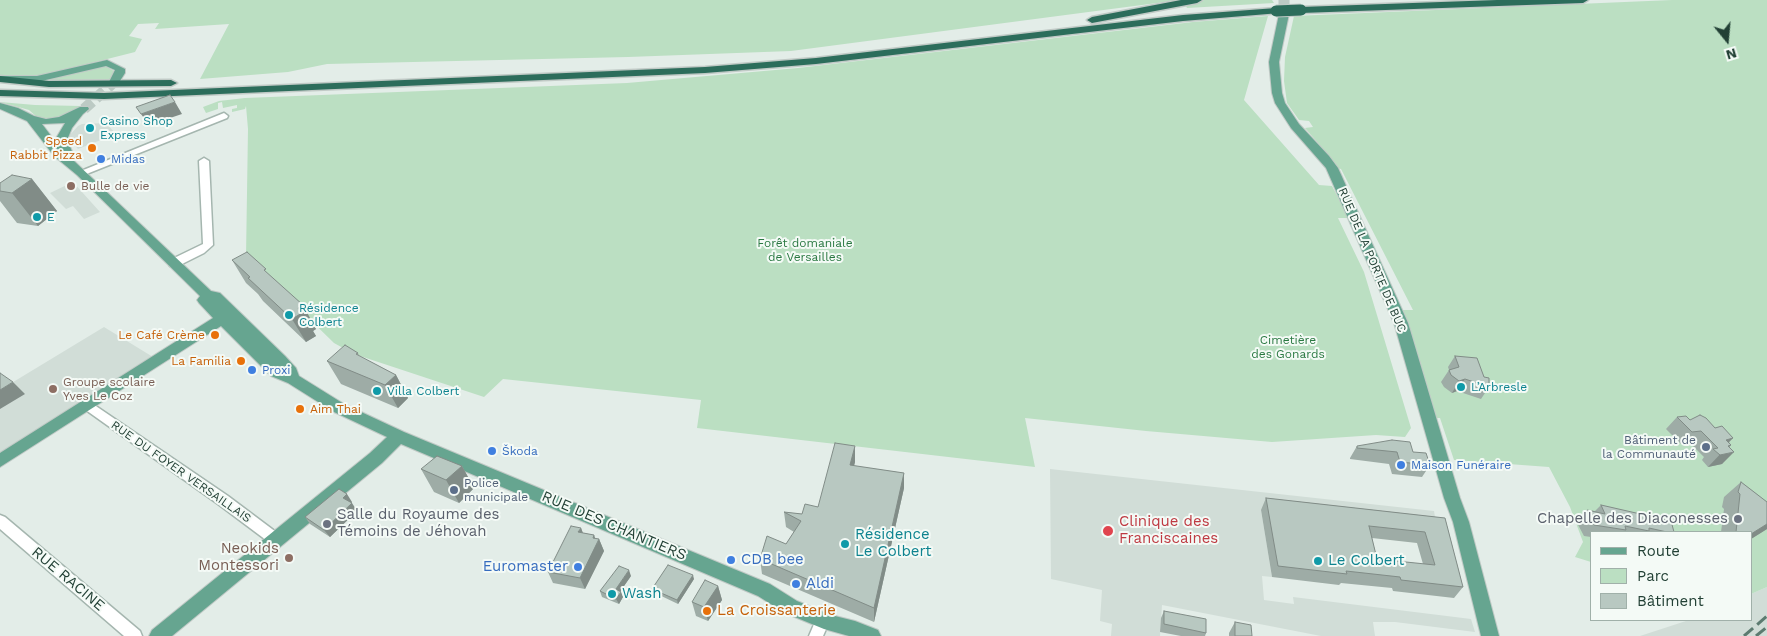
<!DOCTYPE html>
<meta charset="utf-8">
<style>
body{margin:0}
#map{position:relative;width:1767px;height:636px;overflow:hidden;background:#e3ede8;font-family:"Work Sans",sans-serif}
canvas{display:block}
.legend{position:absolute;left:1590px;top:531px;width:162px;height:90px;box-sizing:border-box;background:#f4faf6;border:1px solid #a0b0a9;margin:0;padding:6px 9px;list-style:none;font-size:15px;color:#224035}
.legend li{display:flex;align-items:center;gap:10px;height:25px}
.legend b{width:25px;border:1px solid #a0b0a9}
.north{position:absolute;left:1702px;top:15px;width:50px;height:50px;-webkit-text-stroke:4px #f4faf6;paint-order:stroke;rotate:163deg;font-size:14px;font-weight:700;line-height:20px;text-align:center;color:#224035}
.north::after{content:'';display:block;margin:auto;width:18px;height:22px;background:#224035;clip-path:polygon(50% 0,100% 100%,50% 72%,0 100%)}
</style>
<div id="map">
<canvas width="1767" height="636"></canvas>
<ul class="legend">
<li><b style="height:6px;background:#66a590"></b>Route</li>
<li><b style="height:14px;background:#bbdfc2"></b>Parc</li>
<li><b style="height:14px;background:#b8c8c1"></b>Bâtiment</li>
</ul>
<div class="north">N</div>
</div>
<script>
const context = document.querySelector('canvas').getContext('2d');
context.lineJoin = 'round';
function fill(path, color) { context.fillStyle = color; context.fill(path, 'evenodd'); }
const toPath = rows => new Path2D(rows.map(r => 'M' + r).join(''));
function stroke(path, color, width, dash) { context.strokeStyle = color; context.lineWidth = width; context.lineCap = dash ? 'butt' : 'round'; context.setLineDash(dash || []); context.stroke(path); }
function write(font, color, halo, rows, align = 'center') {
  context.font = font + ' "Work Sans",sans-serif'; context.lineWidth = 4; context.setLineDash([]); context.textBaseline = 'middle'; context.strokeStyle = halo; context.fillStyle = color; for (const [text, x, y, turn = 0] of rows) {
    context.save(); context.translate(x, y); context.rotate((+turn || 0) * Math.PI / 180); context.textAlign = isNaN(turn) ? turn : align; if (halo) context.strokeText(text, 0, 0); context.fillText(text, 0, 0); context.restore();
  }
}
fill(toPath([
 [106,123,116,134,78,149,68,137,78,126,82,124],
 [73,182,100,212,84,219,73,206,66,209,50,193],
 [104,327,153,357,0,455,0,390],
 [1050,469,1434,511,1437,529,1261,510,1272,577,1262,576,1264,600,1294,604,1293,597,1471,619,1475,632,1395,622,1373,622,1375,636,1321,636,1162,605,1160,636,1111,636,1112,624,1100,621,1102,590,1051,579],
 [1767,587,1767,636,1640,636,1689,620,1751,620,1751,594]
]), '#d1ddd7');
fill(toPath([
 [0,0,1180,0,791,51,628,57,327,64,288,72,200,79,229,24,155,29,159,23,138,24,129,36,142,39,135,52,40,76,0,76],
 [1204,0,1272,0,1274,3,1187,8,1186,6],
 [1672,0,1767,0,1767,587,1751,594,1751,532,1591,532,1591,562,1575,557,1583,542,1570,507,1549,467,1454,460,1440,418,1436,418,1403,310,1413,310,1341,169,1337,168,1330,157,1305,128,1313,127,1309,121,1299,120,1287,103,1284,81,1285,57,1294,16],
 [1268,16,1244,100,1319,185,1332,186,1349,218,1338,218,1364,272,1411,428,1405,437,1376,435,1272,442,1146,431,1025,418,1035,467,697,428,701,400,503,379,484,397,354,354,334,343,246,257,248,129,246,106,245,109,232,112,232,109,237,108,237,105,223,108,222,102,218,103,218,109,206,113,203,107,219,101,245,98,627,83,798,68,1193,22],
 [105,66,114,71,108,83,37,82,87,69],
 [0,102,35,105,81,106,72,114,54,120,39,119,29,110]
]), '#bbdfc2');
stroke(toPath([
 [1284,0,1284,14],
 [84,109,114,82]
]), '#bccac4', 11, [11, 5]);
const minor = toPath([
 [224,113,228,116,227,118,84,175,81,176,76,173,224,113],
 [204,158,209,161,213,245,204,253,178,266,170,266,169,263,170,260,203,244,199,161,204,158],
 [87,400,228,496,280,535,282,539,280,543,275,545,270,543,218,504,83,408,81,405,83,402,87,400],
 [0,515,5,517,140,631,142,636,124,636,0,529,0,515],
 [823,613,828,615,830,620,823,636,809,636,818,615,823,613]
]);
const major = toPath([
 [1284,11,1289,14,1279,62,1282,93,1285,103,1299,124,1329,156,1338,168,1408,323,1460,498,1469,522,1499,636,1481,636,1453,522,1444,498,1394,323,1326,168,1291,128,1275,103,1272,93,1269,62,1279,14,1284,11],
 [107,60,125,69,125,73,118,84,110,84,109,82,115,70,106,66,37,82,0,82,0,76,37,76,107,60],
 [0,103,18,108,34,116,46,119,59,117,80,107,88,107,89,109,83,114,72,128,67,140,75,158,73,160,211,291,220,293,285,356,296,368,299,376,344,404,404,432,770,584,797,601,831,615,855,621,878,630,881,636,849,636,824,629,785,613,758,596,401,444,382,463,172,636,149,636,152,630,370,453,387,437,334,412,288,383,271,376,221,326,0,467,0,453,213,318,199,303,197,300,200,296,77,175,54,156,27,121,0,109,0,103],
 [65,123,55,140,58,145,42,124,65,123]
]);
const highway = toPath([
 [1181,0,1202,0,1197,3,1092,23,1087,20,1092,17,1181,0],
 [1497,0,1588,0,1583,3,1301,13,1296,10,1301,7,1497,0],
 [1276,8,1281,11,1280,13,1183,21,816,64,705,73,104,99,0,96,0,90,104,93,705,67,816,58,1183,15,1276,8],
 [0,76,49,81,171,80,177,83,171,86,49,87,0,82,0,76]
]);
stroke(minor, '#a5b6af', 3);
stroke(major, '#c1cac6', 2);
stroke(highway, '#c1cac6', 3);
fill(minor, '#fff');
fill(major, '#66a590');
fill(highway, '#2c6d5b');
stroke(toPath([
 [1744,636,1767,616],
 [1756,636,1767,627]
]), '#5c7b70', 3, [12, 5.5]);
const highwayBridge = toPath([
 [1276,11,1301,10]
]);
stroke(highwayBridge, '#c1cac6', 13, []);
stroke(highwayBridge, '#2c6d5b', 11);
fill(toPath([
 [32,179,57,211,38,226,17,223,0,201,0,183],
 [232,260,270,276,316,329,313,331,316,336,306,342,263,301,258,294,246,283],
 [358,353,359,356,396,375,408,398,398,408,341,384,327,361],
 [1455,356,1484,377,1489,387,1481,399,1457,391,1452,393,1444,387,1441,382,1449,370,1448,367],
 [1677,417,1690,420,1715,428,1733,438,1729,442,1731,445,1729,447,1722,464,1708,467,1702,460,1704,457,1690,443,1681,444,1666,429],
 [855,446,855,462,854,466,904,473,904,488,874,622,762,574,760,559,786,544,794,532,786,527,784,512,802,514,818,507],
 [1357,446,1413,452,1430,465,1422,477,1392,474,1389,464,1350,459,1350,458],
 [462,466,474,488,459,503,434,492,421,469],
 [1741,482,1767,502,1767,529,1751,539,1751,532,1721,532,1724,509,1722,507,1724,497],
 [1266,498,1445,518,1463,587,1454,598,1393,591,1392,588,1341,583,1339,585,1272,577,1261,510],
 [1372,538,1417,543,1423,564,1377,559],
 [352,502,351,503,357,511,330,537,310,524,305,517],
 [1601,505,1674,532,1591,532,1591,537,1584,536,1576,521,1587,510,1595,511],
 [581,528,583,533,594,535,595,539,599,539,604,551,585,589,553,583,548,572],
 [631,576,620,591,623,597,619,604,602,597,600,591],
 [694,579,678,604,653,592,652,589],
 [718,586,722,600,708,621,696,616,692,602],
 [1164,611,1206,633,1205,636,1181,636,1160,632,1161,618],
 [1235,622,1252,636,1229,636,1229,633]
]), '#9eaca6');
fill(toPath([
 [175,102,182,114,149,125,141,114],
 [32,179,57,211,38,226,12,193],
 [303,305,316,329,313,331,316,336,306,342,292,319,298,308],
 [396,375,408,398,398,408,385,385],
 [1465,379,1457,391,1452,393,1459,381],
 [13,382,25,394,0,409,0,390],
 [1733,438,1722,449,1726,440],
 [1731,445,1721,455,1734,452,1722,464,1708,467,1728,446],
 [855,446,855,462,850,480,850,465],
 [462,466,474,488,459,503,446,480],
 [904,473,904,488,874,622,874,608],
 [347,494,352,502,349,505,343,498],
 [352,503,357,511,330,537,324,530],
 [1767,524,1767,529,1751,539,1751,534],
 [581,528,585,539,578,532],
 [594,535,597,544,599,539,604,551,585,589,580,578],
 [629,570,631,576,618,595,616,589],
 [693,575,694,579,678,604,677,600],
 [718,586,722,600,708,621,704,607],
 [621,592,623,597,619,604,616,599]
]), '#818c87');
const building = toPath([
 [170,95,175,102,141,114,136,107,170,95],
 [12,175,32,179,12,193,0,191,0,183,12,175],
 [247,252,266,269,264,270,303,305,298,308,302,313,292,319,248,278,250,277,232,260,247,252],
 [345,345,358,353,356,354,396,375,385,385,327,361,345,345],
 [1455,356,1477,358,1484,377,1489,378,1489,387,1465,379,1459,381,1451,375,1449,370,1459,367,1455,356],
 [0,373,13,382,0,390,0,373],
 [1700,415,1706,418,1715,428,1722,426,1733,438,1726,440,1731,445,1728,446,1734,452,1720,455,1713,449,1718,448,1701,431,1692,432,1677,417,1686,416,1690,420,1700,415],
 [1392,440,1410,442,1413,452,1426,453,1430,465,1400,462,1397,452,1357,448,1357,446,1392,440],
 [835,443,855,446,850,465,904,473,874,608,760,559,767,536,786,544,801,521,784,512,802,514,805,504,818,507,835,443],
 [437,456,462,466,446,480,421,469,437,456],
 [1741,482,1767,502,1767,524,1751,534,1751,532,1736,532,1740,494,1738,492,1741,482],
 [339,489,347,494,343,498,352,503,324,530,305,517,339,489],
 [1266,498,1445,518,1463,587,1401,580,1400,577,1346,571,1347,574,1278,566,1266,498],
 [1369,526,1425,532,1435,565,1377,559,1369,526],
 [1601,505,1671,521,1674,532,1667,532,1649,528,1649,531,1625,526,1626,530,1594,525,1587,510,1605,514,1601,505],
 [571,526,581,528,578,532,594,535,593,538,599,539,580,578,548,572,571,526],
 [668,565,693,575,677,600,652,589,668,565],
 [619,566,629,570,616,589,621,592,616,599,600,591,619,566],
 [705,580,718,586,704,607,692,602,705,580],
 [1164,611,1206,619,1206,633,1164,624,1164,611],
 [1235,622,1251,625,1252,636,1235,636,1235,622]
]);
fill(building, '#b8c8c1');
stroke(building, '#818c87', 1);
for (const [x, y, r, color] of [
 [90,128,5,"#0f9aa8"],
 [92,148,5,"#e8710a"],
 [101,159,5,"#3f7fe0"],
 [71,186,5,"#8d6e63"],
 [37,217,5,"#0f9aa8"],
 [289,315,5,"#0f9aa8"],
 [215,335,5,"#e8710a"],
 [241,361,5,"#e8710a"],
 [252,370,5,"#3f7fe0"],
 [1461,387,5,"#0f9aa8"],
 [53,389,5,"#8d6e63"],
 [377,391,5,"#0f9aa8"],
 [300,409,5,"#e8710a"],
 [1706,447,5,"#5c6f8a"],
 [492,451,5,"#3f7fe0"],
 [1401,465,5,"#3f7fe0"],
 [454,490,5,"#5c6f8a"],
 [1738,519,5,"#6b7280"],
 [327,524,5,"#6b7280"],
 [1108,531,6,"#e0444e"],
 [845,544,5,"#0f9aa8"],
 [289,558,5,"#8d6e63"],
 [731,560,5,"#3f7fe0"],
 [1318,561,5,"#0f9aa8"],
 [578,567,5,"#3f7fe0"],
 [796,584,5,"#3f7fe0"],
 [612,594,5,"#0f9aa8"],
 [707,611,5,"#e8710a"]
]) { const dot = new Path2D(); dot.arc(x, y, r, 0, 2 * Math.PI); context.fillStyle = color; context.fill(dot); stroke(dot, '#f4faf6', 2); }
write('12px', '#0d838f', '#f4faf6', [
 ["Casino Shop",100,121],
 ["Express",100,135],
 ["E",47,217],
 ["Résidence",299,308],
 ["Colbert",299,322],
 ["L’Arbresle",1471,387],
 ["Villa Colbert",387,391]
], 'left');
write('12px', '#c56008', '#f4faf6', [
 ["Speed",82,141],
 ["Rabbit Pizza",82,155],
 ["Le Café Crème",205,335],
 ["La Familia",231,361],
 ["Aim Thai",310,409,"left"]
], 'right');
write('12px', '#366cbe', '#f4faf6', [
 ["Midas",111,159],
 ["Proxi",262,370],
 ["Škoda",502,451],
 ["Maison Funéraire",1411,465]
], 'left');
write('12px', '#785e54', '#f4faf6', [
 ["Bulle de vie",81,186],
 ["Groupe scolaire",63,382],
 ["Yves Le Coz",63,396]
], 'left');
write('12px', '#2a7942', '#f4faf6', [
 ["Forêt domaniale",805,243],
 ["de Versailles",805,257],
 ["Cimetière",1288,340],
 ["des Gonards",1288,354]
]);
write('12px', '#224035', '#f4faf6', [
 ["RUE DE LA PORTE DE BUC",1372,260,67],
 ["RUE DU FOYER VERSAILLAIS",181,472,35]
]);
write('12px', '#4e5e75', '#f4faf6', [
 ["Bâtiment de",1696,440],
 ["la Communauté",1696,454],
 ["Police",464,483,"left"],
 ["municipale",464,497,"left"]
], 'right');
write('15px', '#5b616d', '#f4faf6', [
 ["Salle du Royaume des",337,515],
 ["Témoins de Jéhovah",337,532],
 ["Chapelle des Diaconesses",1728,519,"right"]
], 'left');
write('15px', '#be3a42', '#f4faf6', [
 ["Clinique des",1119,522],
 ["Franciscaines",1119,539]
], 'left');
write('15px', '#224035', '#f4faf6', [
 ["RUE DES CHANTIERS",614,526,23],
 ["RUE RACINE",68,579,40]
]);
write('15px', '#0d838f', '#f4faf6', [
 ["Résidence",855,535],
 ["Le Colbert",855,552],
 ["Le Colbert",1328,561],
 ["Wash",622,594]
], 'left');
write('15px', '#785e54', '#f4faf6', [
 ["Neokids",279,549],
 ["Montessori",279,566]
], 'right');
write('15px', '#366cbe', '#f4faf6', [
 ["CDB bee",741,560],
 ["Euromaster",568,567,"right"],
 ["Aldi",806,584]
], 'left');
write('15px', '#c56008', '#f4faf6', [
 ["La Croissanterie",717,611]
], 'left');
</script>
